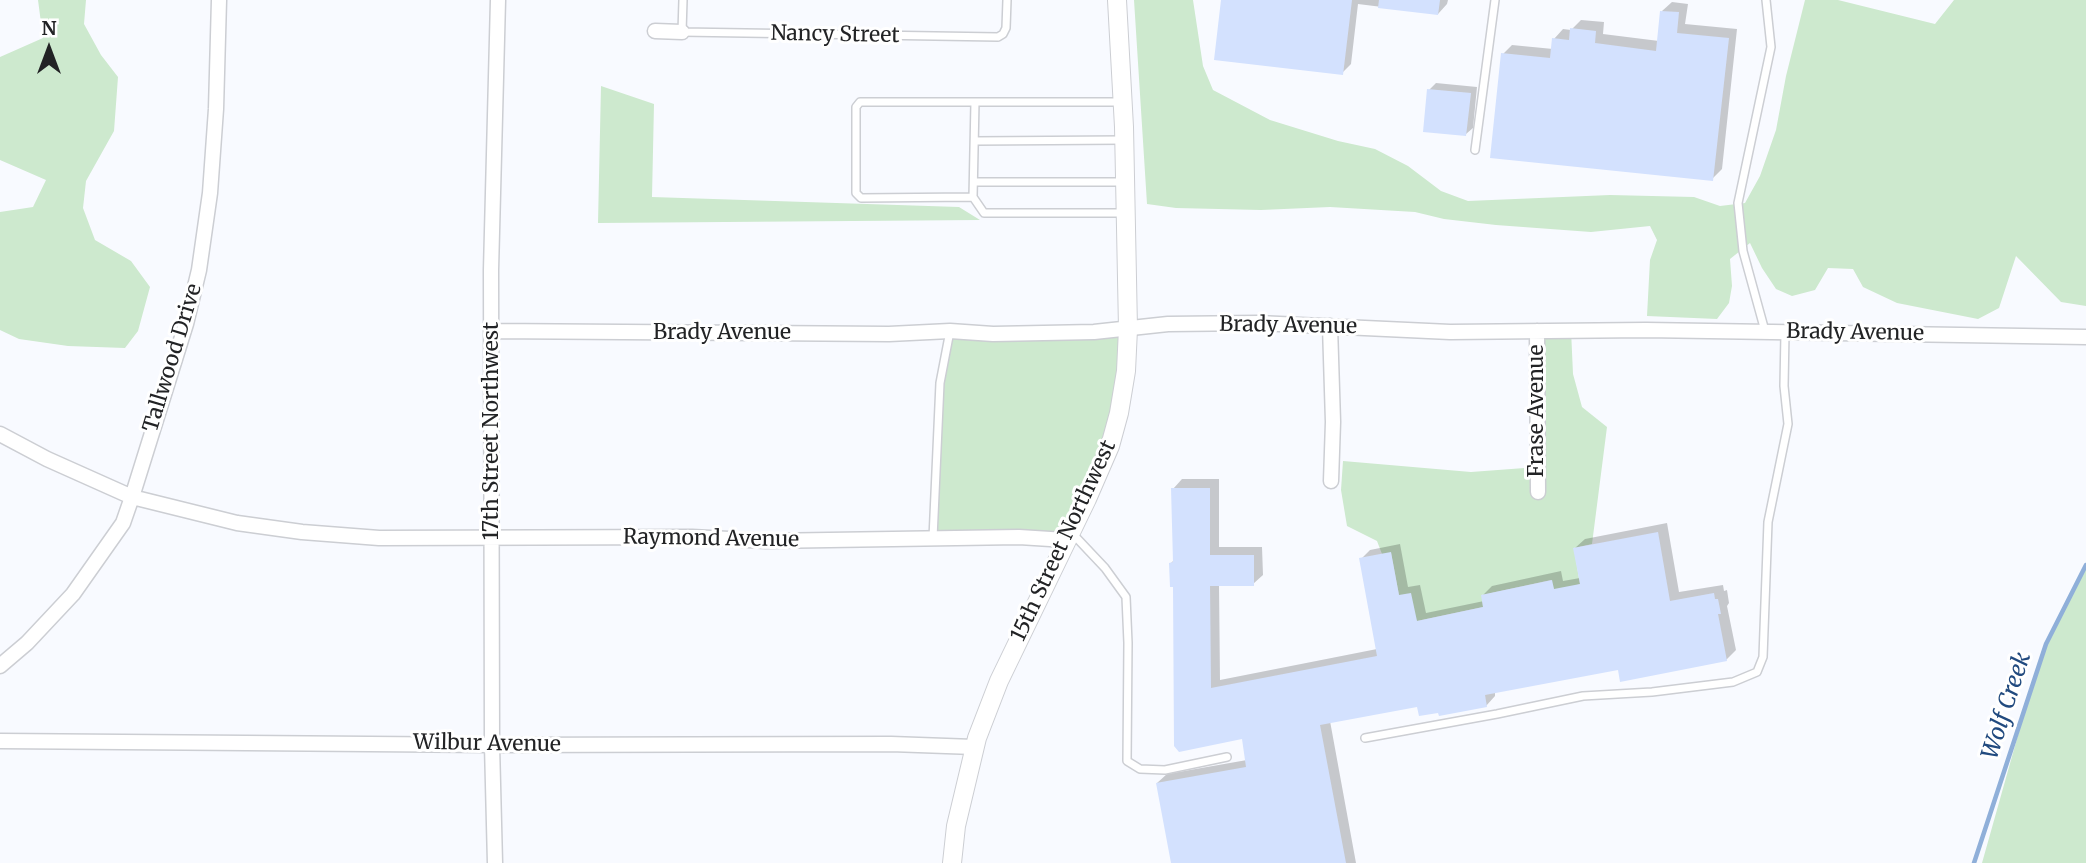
<!DOCTYPE html>
<style>
body{margin:0}
#map{position:relative;width:2086px;height:863px;overflow:hidden;background:#f8faff;font-family:Merriweather,serif}
canvas{display:block}
.north{position:absolute;left:14px;top:14px;width:70px;height:70px;-webkit-text-stroke:5px #fff;paint-order:stroke;rotate:0deg;font-size:19px;font-weight:700;line-height:28px;text-align:center;color:#222325}
.north::after{content:'';display:block;margin:auto;width:24px;height:32px;background:#222325;clip-path:polygon(50% 0,100% 100%,50% 72%,0 100%)}
</style>
<div id="map">
<canvas width="2086" height="863"></canvas>
<div class="north">N</div>
</div>
<script>
const context = document.querySelector('canvas').getContext('2d');
context.lineJoin = 'round';
function fill(path, color) { context.fillStyle = color; context.fill(path, 'evenodd'); }
const toPath = rows => new Path2D(rows.map(r => 'M' + r).join(''));
function stroke(path, color, width, dash) { context.strokeStyle = color; context.lineWidth = width; context.lineCap = dash ? 'butt' : 'round'; context.setLineDash(dash || []); context.stroke(path); }
function write(font, color, halo, rows, align = 'center') {
  context.font = font + ' Merriweather,serif'; context.lineWidth = 6; context.setLineDash([]); context.textBaseline = 'middle'; context.strokeStyle = halo; context.fillStyle = color; for (const [text, x, y, turn = 0] of rows) {
    context.save(); context.translate(x, y); context.rotate((+turn || 0) * Math.PI / 180); context.textAlign = isNaN(turn) ? turn : align; if (halo) context.strokeText(text, 0, 0); context.fillText(text, 0, 0); context.restore();
  }
}
fill(toPath([
 [38,0,86,0,84,24,101,55,118,77,114,131,86,181,83,208,95,240,131,261,150,287,138,331,125,348,68,346,19,339,0,330,0,212,33,207,46,180,0,160,0,57,43,38],
 [1134,0,1193,0,1203,66,1213,90,1270,120,1338,141,1375,149,1408,166,1441,191,1468,201,1610,195,1694,197,1720,206,1745,203,1760,176,1776,130,1786,76,1805,0,1838,0,1935,24,1954,0,2086,0,2086,306,2061,302,2016,256,1999,308,1978,319,1897,303,1863,287,1853,269,1828,268,1815,290,1792,296,1776,289,1762,268,1750,243,1730,259,1732,286,1729,303,1717,319,1647,316,1650,260,1657,240,1650,226,1591,232,1496,225,1444,219,1415,212,1330,207,1261,210,1176,208,1147,204],
 [601,86,654,104,652,197,959,207,980,220,598,223],
 [1571,330,1573,374,1582,407,1607,427,1592,544,1574,548,1580,584,1555,593,1551,580,1482,595,1483,607,1417,621,1399,595,1391,553,1382,554,1377,541,1347,526,1341,490,1343,461,1471,472,1538,467,1537,331],
 [953,334,1123,334,1114,412,1065,536,937,532,944,384],
 [2086,565,2086,863,1982,863,2029,696,2046,644]
]), '#cde9ce');
fill(toPath([
 [1223,0,1448,0,1447,4,1438,14,1358,4,1351,64,1342,73],
 [1672,2,1688,4,1685,24,1737,29,1722,169,1712,179,1503,54,1512,45,1553,49,1554,39,1563,29,1571,30,1581,20,1604,22,1603,34,1659,41,1662,11],
 [1436,83,1477,87,1473,128,1466,134,1429,90],
 [1182,479,1219,479,1219,547,1262,547,1263,575,1253,584,1219,584,1220,680,1377,649,1361,559,1370,550,1400,544,1408,587,1420,585,1426,613,1484,601,1483,595,1492,586,1561,571,1563,581,1580,578,1575,548,1585,539,1667,523,1679,592,1723,585,1724,591,1727,590,1729,603,1727,606,1736,650,1726,660,1620,668,1495,692,1495,696,1486,706,1440,711,1418,705,1330,721,1356,863,1172,863,1157,783,1167,774,1247,760,1243,737,1180,750,1174,586,1171,563,1174,560,1173,489]
]), '#0003');
stroke(toPath([
 [1974,863,2046,644,2086,565]
]), '#8fafd9', 4.5);
fill(toPath([
 [1221,0,1352,0,1343,75,1214,60],
 [1379,0,1440,0,1438,15,1378,8],
 [1660,11,1679,12,1677,33,1729,38,1713,181,1490,158,1501,53,1550,58,1552,38,1569,40,1570,28,1596,31,1595,43,1656,51],
 [1427,89,1471,93,1466,136,1423,132],
 [1171,488,1210,488,1210,555,1254,555,1254,586,1210,586,1211,688,1377,656,1359,558,1391,552,1399,595,1411,593,1417,621,1483,607,1481,595,1552,580,1554,589,1580,584,1573,548,1658,532,1670,601,1714,593,1715,599,1718,599,1721,614,1718,614,1727,661,1620,682,1618,670,1485,695,1487,707,1439,716,1438,713,1419,716,1417,707,1320,725,1346,863,1171,863,1156,783,1246,767,1242,739,1179,752,1174,746,1173,587,1170,587,1169,563,1173,562]
]), '#d3e1fe');
const service = toPath([
 [683,0,682,32,998,37,1003,34,1006,28,1007,0],
 [975,102,973,197,984,213,1125,213],
 [975,141,1124,140],
 [1475,150,1495,0],
 [975,182,1125,182],
 [973,197,861,198,856,193,856,107,860,102,1122,102],
 [1765,331,1743,251,1738,203,1771,47,1766,0],
 [1071,532,1105,568,1126,597,1128,643,1127,761,1140,769,1165,770,1227,757],
 [933,538,940,383,950,331],
 [1365,738,1497,714,1583,696,1652,692,1733,682,1757,672,1763,657,1768,522,1788,424,1784,386,1785,333]
]);
const minor = toPath([
 [655,31,682,32],
 [1330,326,1333,422,1331,481],
 [491,331,889,334,950,331,993,334,1094,332,1168,324,1258,323,1450,332,1646,330,2086,337],
 [1537,331,1538,492],
 [0,434,47,459,132,497,237,523,302,532,379,538,692,537,766,541,1019,537,1066,540],
 [0,666,27,643,73,594,123,523,132,497,186,324,199,270,210,193,216,109,219,0],
 [0,741,492,745,891,744,974,747],
 [495,863,492,745,491,270,498,0]
]);
const tertiary = toPath([
 [952,863,956,826,977,738,999,681,1087,499,1110,446,1119,413,1126,371,1128,329,1124,127,1117,0]
]);
stroke(service, '#ccced3', 10);
stroke(minor, '#ccced3', 17);
stroke(tertiary, '#ccced3', 20);
stroke(service, '#fff', 7);
stroke(minor, '#fff', 14);
stroke(tertiary, '#fff', 18);
write('21px', '#222325', '#fff', [
 ["Nancy Street",835,35,1],
 ["Brady Avenue",1288,326,1],
 ["Brady Avenue",722,333],
 ["Brady Avenue",1855,333,1],
 ["Tallwood Drive",173,358,-73],
 ["Frase Avenue",1537,411,-90],
 ["17th Street Northwest",492,431,-90],
 ["Raymond Avenue",711,539,1],
 ["15th Street Northwest",1064,541,-65],
 ["Wilbur Avenue",487,744,1]
]);
write('italic 23px', '#214a7f', '#fff', [
 ["Wolf Creek",2007,706,-72]
]);
</script>
